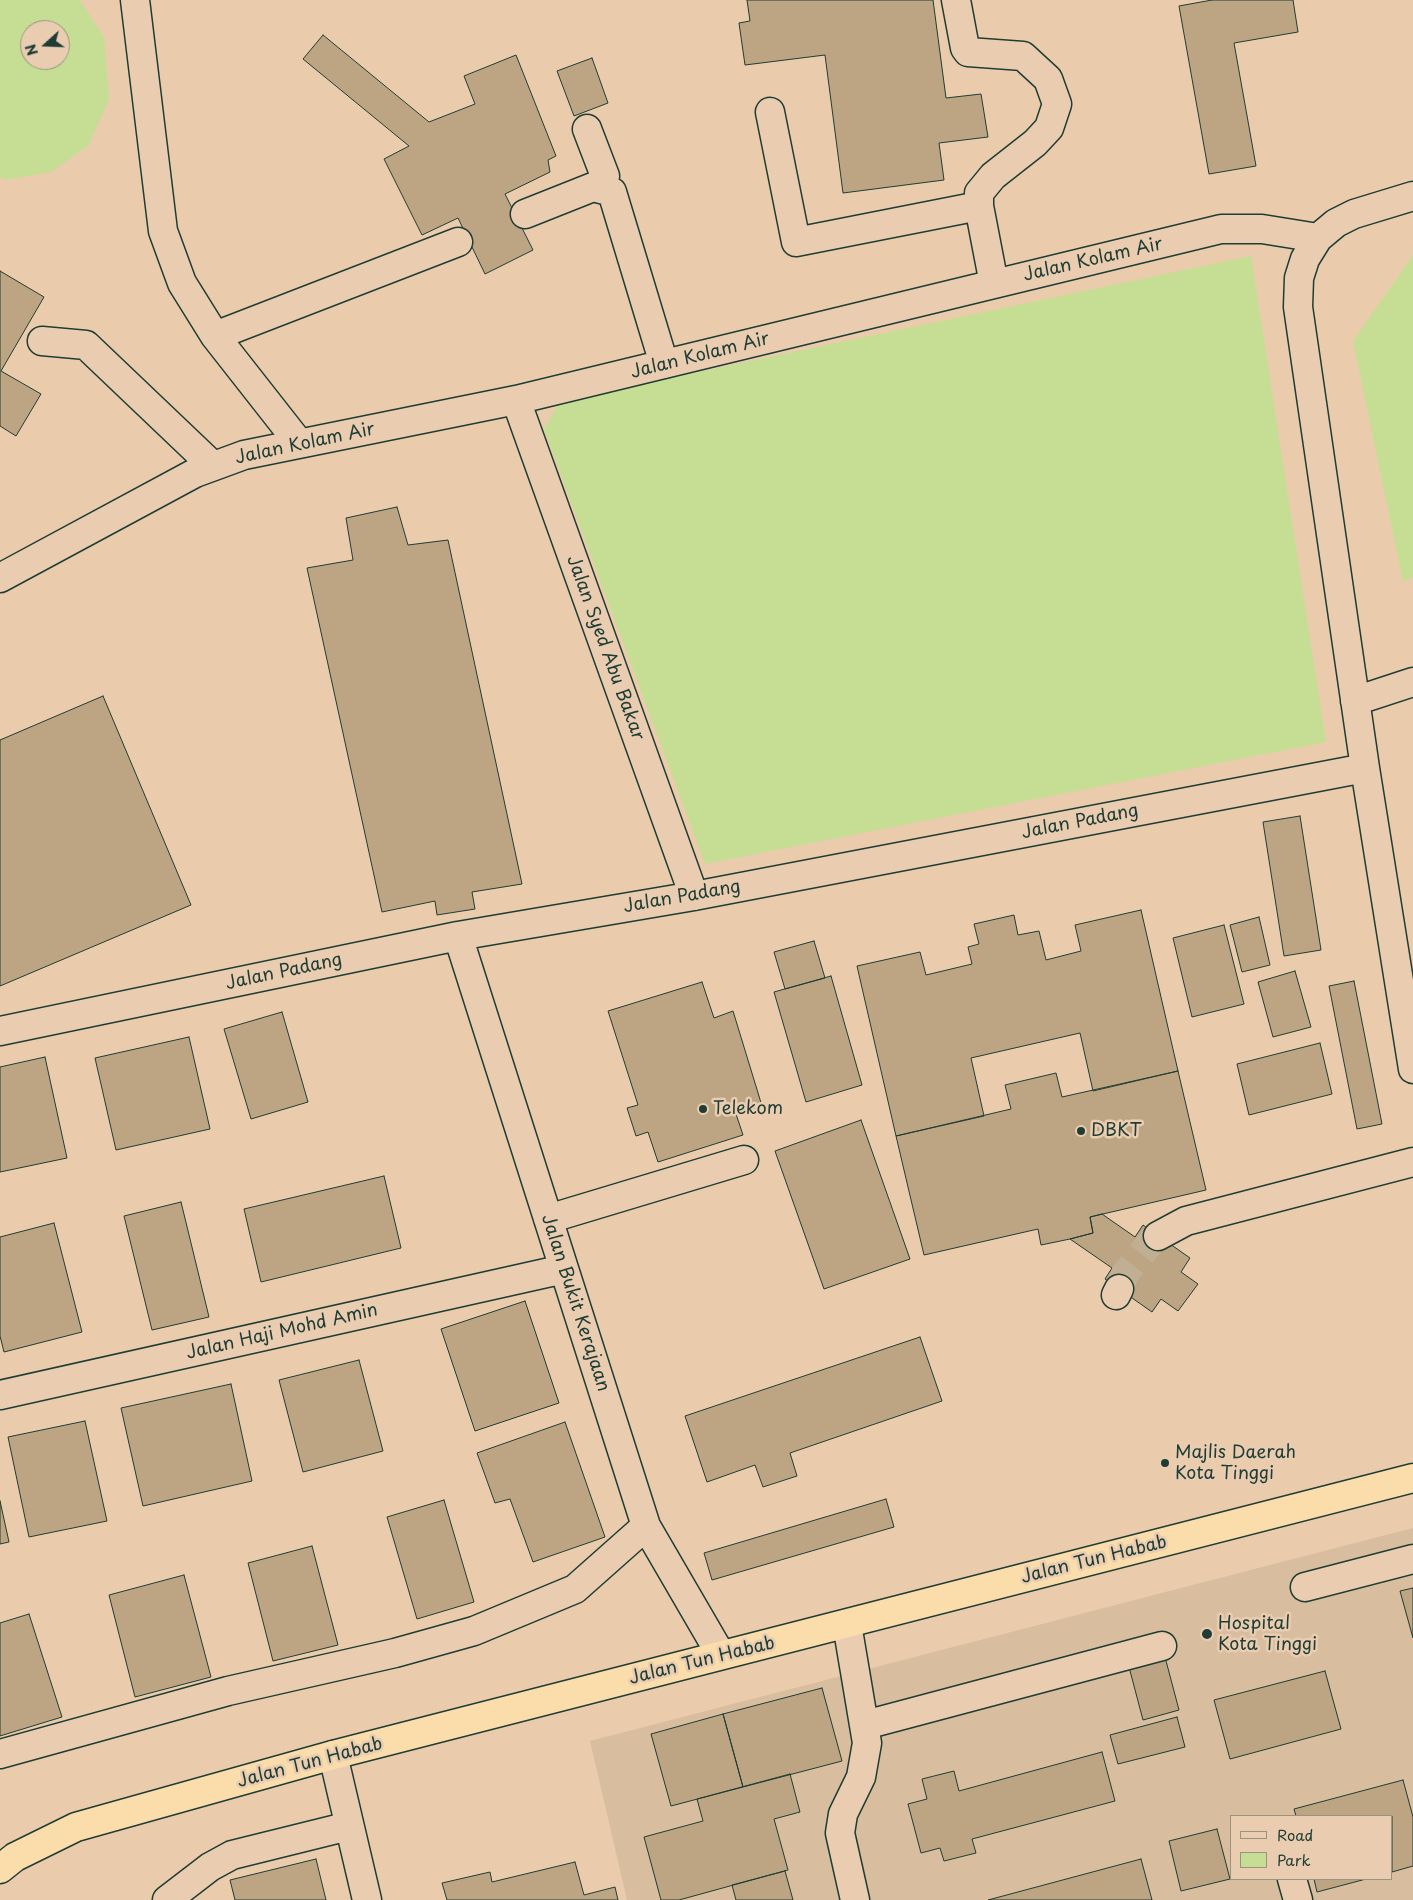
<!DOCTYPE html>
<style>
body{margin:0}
#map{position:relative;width:1413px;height:1900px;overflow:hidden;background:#eacbac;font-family:"Playpen Sans",sans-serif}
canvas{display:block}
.legend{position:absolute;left:1230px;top:1815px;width:162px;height:65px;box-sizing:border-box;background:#eacdb1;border:1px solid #99937f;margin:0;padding:6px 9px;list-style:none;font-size:15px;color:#1f3d34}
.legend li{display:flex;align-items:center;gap:10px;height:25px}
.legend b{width:25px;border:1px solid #99937f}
.north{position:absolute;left:20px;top:20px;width:50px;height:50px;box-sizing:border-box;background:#eacdb1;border:1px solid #99937f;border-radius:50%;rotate:250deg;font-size:14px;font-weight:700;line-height:20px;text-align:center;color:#1f3d34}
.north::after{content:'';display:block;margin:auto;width:18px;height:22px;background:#1f3d34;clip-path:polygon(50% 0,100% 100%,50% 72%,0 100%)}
</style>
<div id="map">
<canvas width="1413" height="1900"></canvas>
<ul class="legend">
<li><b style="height:6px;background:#eacdb1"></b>Road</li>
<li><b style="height:14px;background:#c5de94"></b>Park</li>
</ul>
<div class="north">N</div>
</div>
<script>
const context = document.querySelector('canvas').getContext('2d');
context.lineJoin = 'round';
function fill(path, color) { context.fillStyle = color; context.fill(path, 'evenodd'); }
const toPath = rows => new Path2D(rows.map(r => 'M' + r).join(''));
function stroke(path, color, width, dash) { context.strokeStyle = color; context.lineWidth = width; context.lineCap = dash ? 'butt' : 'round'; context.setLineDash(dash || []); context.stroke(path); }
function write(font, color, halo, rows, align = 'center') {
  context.font = font + ' "Playpen Sans",sans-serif'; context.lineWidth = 5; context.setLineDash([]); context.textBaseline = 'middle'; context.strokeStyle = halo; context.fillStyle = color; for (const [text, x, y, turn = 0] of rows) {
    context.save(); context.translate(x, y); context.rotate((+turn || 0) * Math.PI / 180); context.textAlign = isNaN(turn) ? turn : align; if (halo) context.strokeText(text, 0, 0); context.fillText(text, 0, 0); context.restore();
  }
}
fill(toPath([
 [1413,1528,1413,1900,627,1900,590,1741],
 [1232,1816,1392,1816,1392,1879,1232,1879]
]), '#d8bd9e');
fill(toPath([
 [0,0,80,0,104,37,109,99,88,146,51,172,6,180,0,177],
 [30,30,60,30,60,60,30,60],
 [1413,255,1413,577,1403,582,1353,341],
 [1251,256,1326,742,705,864,544,429,560,401]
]), '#c5de94');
const building = toPath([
 [747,0,933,0,946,98,981,94,988,137,939,143,944,180,843,193,825,55,745,65,739,23,750,21,747,0],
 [1212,0,1293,0,1298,32,1234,43,1256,166,1209,174,1179,6,1212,0],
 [323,35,429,122,475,104,464,76,516,55,556,156,548,160,550,172,505,194,533,250,485,274,458,218,422,235,384,159,409,146,303,59,323,35],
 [592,58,608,103,574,116,557,71,592,58],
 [0,271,44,297,1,371,41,394,16,436,0,426,0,271],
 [397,507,408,545,448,540,522,884,472,892,475,909,437,915,435,901,382,912,307,568,353,560,346,518,397,507],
 [103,696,191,905,0,986,0,740,103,696],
 [1300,816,1321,950,1284,956,1263,822,1300,816],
 [1141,910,1178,1071,1093,1091,1080,1033,971,1058,984,1116,896,1136,857,966,920,952,926,975,972,964,968,947,979,944,974,924,1014,915,1018,935,1039,931,1046,960,1081,951,1075,925,1141,910],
 [1259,917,1270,965,1242,972,1230,925,1259,917],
 [1224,925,1244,1004,1192,1017,1173,938,1224,925],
 [814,941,825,978,785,989,774,952,814,941],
 [1295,971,1311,1027,1273,1037,1258,982,1295,971],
 [831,976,862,1085,806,1102,774,992,831,976],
 [1354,981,1382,1124,1357,1129,1329,986,1354,981],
 [702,982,714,1018,733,1011,762,1106,736,1114,743,1135,658,1162,648,1132,636,1136,627,1108,638,1105,608,1011,702,982],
 [282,1012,308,1102,251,1119,224,1029,282,1012],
 [189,1037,210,1129,116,1150,95,1058,189,1037],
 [1320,1043,1332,1094,1249,1115,1237,1064,1320,1043],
 [45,1057,67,1158,0,1172,0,1067,45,1057],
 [1178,1071,1206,1190,1090,1217,1093,1233,1070,1239,1041,1245,1038,1229,924,1255,896,1136,1011,1109,1005,1085,1056,1073,1062,1097,1178,1071],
 [861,1120,910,1259,824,1289,775,1151,861,1120],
 [384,1176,401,1248,261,1282,244,1209,384,1176],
 [181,1202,209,1317,152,1330,124,1216,181,1202],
 [1102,1214,1135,1237,1143,1225,1190,1258,1181,1272,1198,1284,1178,1311,1161,1299,1152,1312,1105,1279,1112,1268,1070,1239,1093,1233,1090,1217,1102,1214],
 [54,1223,82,1332,4,1352,0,1336,0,1237,54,1223],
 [525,1301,559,1403,475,1431,441,1329,525,1301],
 [920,1337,942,1401,790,1453,797,1476,763,1487,755,1465,707,1482,685,1416,920,1337],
 [359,1360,383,1451,303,1472,279,1380,359,1360],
 [231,1384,252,1481,143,1506,121,1408,231,1384],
 [85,1421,107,1521,29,1537,8,1437,85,1421],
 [565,1422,605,1537,533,1562,510,1499,495,1503,477,1453,565,1422],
 [886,1499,894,1527,712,1580,704,1553,886,1499],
 [444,1500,474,1602,417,1619,387,1517,444,1500],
 [0,1501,9,1542,0,1544,0,1501],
 [312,1546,338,1645,273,1661,248,1563,312,1546],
 [184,1575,211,1677,135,1697,109,1595,184,1575],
 [1413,1588,1413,1638,1400,1591,1413,1588],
 [29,1614,62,1717,0,1736,0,1623,29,1614],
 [1165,1657,1179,1710,1143,1720,1129,1667,1165,1657],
 [1325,1671,1341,1729,1230,1759,1214,1700,1325,1671],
 [822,1688,842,1761,743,1787,723,1714,822,1688],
 [723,1714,743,1787,671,1806,651,1734,723,1714],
 [1177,1717,1185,1747,1118,1764,1110,1735,1177,1717],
 [1102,1752,1115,1801,972,1839,976,1853,944,1861,940,1848,921,1853,908,1804,927,1799,922,1779,954,1771,959,1791,1102,1752],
 [790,1774,800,1812,774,1819,788,1870,679,1900,661,1900,644,1837,703,1821,697,1799,790,1774],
 [1403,1780,1413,1817,1413,1866,1392,1872,1392,1816,1296,1816,1294,1809,1403,1780],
 [1217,1829,1230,1879,1181,1891,1169,1841,1217,1829],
 [316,1859,326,1900,235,1900,230,1880,316,1859],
 [1141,1859,1152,1900,988,1900,1141,1859],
 [575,1862,584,1895,615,1887,618,1900,447,1900,442,1883,490,1872,492,1882,575,1862],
 [785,1871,793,1900,736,1900,732,1885,785,1871],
 [1314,1879,1366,1879,1317,1892,1314,1879]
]);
fill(building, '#bda583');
stroke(building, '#1f3d34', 1);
stroke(toPath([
 [1119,1289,1125,1274,1154,1238,1158,1236]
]), '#c1af94', 28, [28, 14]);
const minor = toPath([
 [135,0,163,231,182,283,215,336,299,443],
 [956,0,965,48,968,52,1023,56,1048,79,1057,104,1049,128,1035,143,993,176,979,193,979,206,994,284],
 [770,112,796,242,979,206],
 [587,129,605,176,601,189],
 [1413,196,1354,214,1336,223,1318,238,1305,259,1299,278,1298,307,1365,768,1413,1069],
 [525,214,593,187,612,192,664,364],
 [215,336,458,242],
 [42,341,86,345,213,466],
 [516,400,694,896],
 [0,578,195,473,244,455,516,400,1221,229,1262,229,1318,238],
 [1355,701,1413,682],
 [458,936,646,1526,721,1655],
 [0,1031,458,936,694,896,1365,768],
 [548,1219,744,1160],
 [1158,1236,1186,1221,1413,1162],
 [1116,1295,1119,1289],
 [0,1395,564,1269],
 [1305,1587,1413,1559],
 [847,1624,867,1743,861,1777,843,1814,840,1833,855,1900],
 [865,1725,1162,1646],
 [0,1754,228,1691,395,1653,474,1631,575,1589,646,1526],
 [333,1755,367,1900],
 [1292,1879,1298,1900],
 [167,1900,210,1867,232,1855,349,1826]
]);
const highway = toPath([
 [0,1869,15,1857,76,1827,333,1755,1413,1478]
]);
stroke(minor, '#1f3d34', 31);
stroke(highway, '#1f3d34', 31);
stroke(minor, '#eacdb1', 28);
stroke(highway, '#faddab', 28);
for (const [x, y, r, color] of [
 [703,1109,5,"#1f3d34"],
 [1081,1131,5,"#1f3d34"],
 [1165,1463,5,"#1f3d34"],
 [1207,1634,6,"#1f3d34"]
]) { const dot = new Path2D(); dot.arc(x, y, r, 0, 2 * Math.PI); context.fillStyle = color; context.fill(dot); stroke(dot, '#eacdb1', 2); }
write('18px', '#1f3d34', '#eacdb1', [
 ["Jalan Kolam Air",1093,260,-13],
 ["Jalan Kolam Air",700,356,-14],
 ["Jalan Kolam Air",305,444,-12],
 ["Jalan Syed Abu Bakar",605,648,70],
 ["Jalan Padang",1080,822,-11],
 ["Jalan Padang",682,897,-10],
 ["Jalan Padang",284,972,-12],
 ["Jalan Bukit Kerajaan",575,1303,72],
 ["Jalan Haji Mohd Amin",282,1332,-13],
 ["Jalan Tun Habab",1094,1560,-14],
 ["Jalan Tun Habab",702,1661,-14],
 ["Jalan Tun Habab",310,1763,-15]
]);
write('18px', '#1f3d34', '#eacdb1', [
 ["Telekom",713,1109],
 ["DBKT",1091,1131],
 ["Majlis Daerah",1175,1453],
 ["Kota Tinggi",1175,1474],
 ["Hospital",1218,1624],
 ["Kota Tinggi",1218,1645]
], 'left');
</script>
